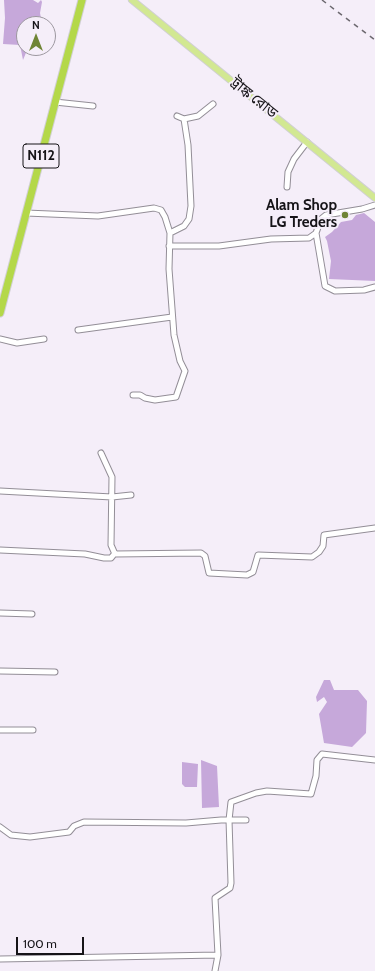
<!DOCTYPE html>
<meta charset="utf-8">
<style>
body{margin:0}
#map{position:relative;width:375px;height:971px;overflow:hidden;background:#f5eef9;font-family:Cabin,sans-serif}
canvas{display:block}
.north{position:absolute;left:16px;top:16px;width:40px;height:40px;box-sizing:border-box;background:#f5eef9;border:1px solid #9c979f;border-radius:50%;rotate:0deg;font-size:11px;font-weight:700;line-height:16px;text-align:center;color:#161418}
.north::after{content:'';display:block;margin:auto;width:14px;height:18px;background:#6f8435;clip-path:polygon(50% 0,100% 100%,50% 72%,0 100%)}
.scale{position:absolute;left:16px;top:937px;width:68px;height:18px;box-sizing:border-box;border:2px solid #161418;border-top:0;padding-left:5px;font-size:12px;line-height:14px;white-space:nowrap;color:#161418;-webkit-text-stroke:3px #f5eef9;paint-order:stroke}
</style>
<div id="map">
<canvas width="375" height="971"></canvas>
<div class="north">N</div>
<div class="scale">100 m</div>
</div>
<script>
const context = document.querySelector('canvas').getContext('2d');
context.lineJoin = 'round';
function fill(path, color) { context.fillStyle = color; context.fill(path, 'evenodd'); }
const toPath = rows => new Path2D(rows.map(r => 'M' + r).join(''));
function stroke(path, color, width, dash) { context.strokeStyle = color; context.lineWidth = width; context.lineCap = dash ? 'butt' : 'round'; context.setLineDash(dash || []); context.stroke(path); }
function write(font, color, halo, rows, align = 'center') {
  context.font = font + ' Cabin,"Noto Sans Bengali",sans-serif'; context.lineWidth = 4; context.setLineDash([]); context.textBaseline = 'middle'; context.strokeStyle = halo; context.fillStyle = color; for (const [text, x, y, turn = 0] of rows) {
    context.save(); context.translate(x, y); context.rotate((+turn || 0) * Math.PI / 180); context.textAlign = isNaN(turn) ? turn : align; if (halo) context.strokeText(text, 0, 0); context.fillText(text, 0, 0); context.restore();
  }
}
fill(toPath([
 [4,0,33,0,38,3,41,0,42,2,40,13,42,24,24,24,24,48,28,48,23,60,20,45,3,44,5,18],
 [364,213,375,222,375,281,329,279,331,261,327,241,325,237,332,232,341,222,352,220,356,215],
 [324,680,330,680,334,690,358,690,367,701,366,733,352,747,324,743,319,714,327,702,324,697,317,702,316,697],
 [201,760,217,766,219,807,202,808],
 [182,762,198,764,197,787,185,787,182,784]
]), '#c6a8da');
const minor = toPath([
 [55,102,93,106],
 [184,119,198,116,213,104],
 [287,187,288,172,294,159,307,142],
 [26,213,98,216,154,208,161,210,165,217,170,233,169,269,174,335,180,361,185,371,176,397,155,400,145,398,140,395,133,395],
 [170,233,184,226,189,219,191,206,188,145,184,119,177,116],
 [316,233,325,286,335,291,364,290,375,287],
 [169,246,219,246,271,239,309,238,316,233,321,219,326,215,362,209,375,205],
 [78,330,172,317],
 [0,339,17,343,44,339],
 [101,453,112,477,111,545,115,554,201,553,205,556,209,573,247,575,253,572,258,555,312,557,319,552,323,546,324,535,375,528],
 [0,491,112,497,131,495],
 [0,550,85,554,104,558,111,558,115,553],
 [0,613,32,614],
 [0,671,55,672],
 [0,730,33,730],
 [0,827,11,835,30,837,69,832,74,826,84,822,186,823,221,820,246,820],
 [0,959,218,955],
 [215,971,218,955,215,898,230,888,231,883,229,820,231,802,256,793,267,791,311,794,316,776,317,760,322,754,375,760]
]);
const major = toPath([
 [132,0,375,198]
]);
const highway = toPath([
 [0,313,82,0]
]);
stroke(minor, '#938e97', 7);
stroke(major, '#d0d0d1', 8);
stroke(highway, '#d0d0d1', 9);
stroke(minor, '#fff', 5);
stroke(major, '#d2e892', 6);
stroke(highway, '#b4d849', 7);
stroke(toPath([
 [322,0,375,40]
]), '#6d6970', 1.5, [5, 5]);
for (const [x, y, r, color] of [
 [345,215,4,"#6f8435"]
]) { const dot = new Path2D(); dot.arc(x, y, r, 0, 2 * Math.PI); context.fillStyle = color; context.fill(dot); stroke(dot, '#f5eef9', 1.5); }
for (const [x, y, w] of [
 [41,156,36]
]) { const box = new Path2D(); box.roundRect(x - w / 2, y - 12, w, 24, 3); context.fillStyle = '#f5eef9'; context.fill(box); stroke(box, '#161418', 1); }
write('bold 14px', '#161418', null, [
 ["N112",41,156]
]);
write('15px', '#161418', '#f5eef9', [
 ["ট্রাঙ্ক রোড",254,98,39]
]);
write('bold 15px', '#161418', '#f5eef9', [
 ["Alam Shop",337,206],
 ["LG Treders",337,223]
], 'right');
</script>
